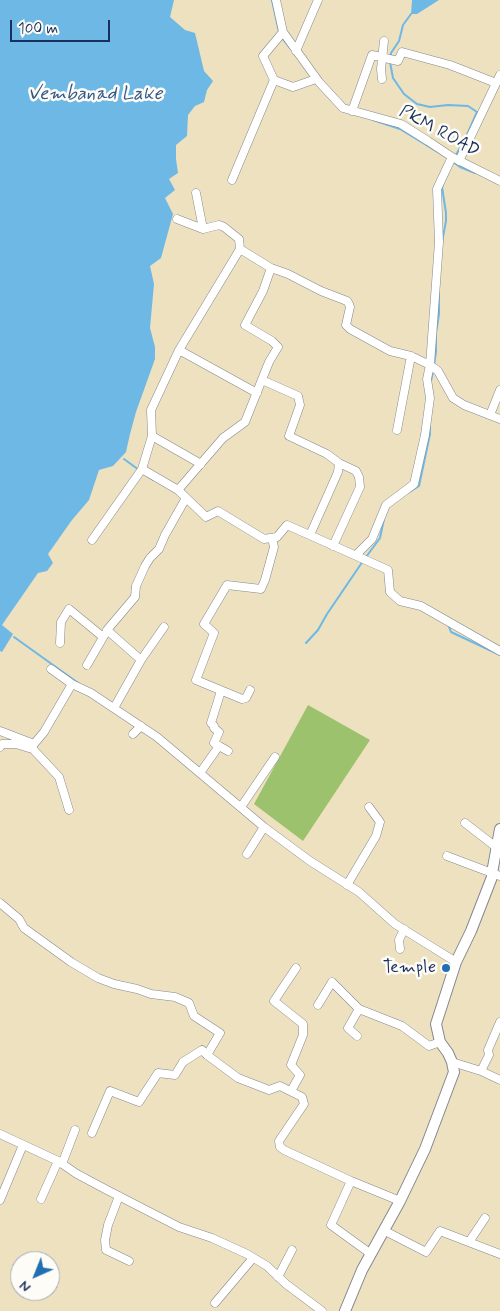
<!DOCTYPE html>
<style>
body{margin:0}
#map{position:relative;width:500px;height:1311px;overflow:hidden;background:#ede1c0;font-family:Mynerve,sans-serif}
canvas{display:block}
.north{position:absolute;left:10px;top:1251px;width:50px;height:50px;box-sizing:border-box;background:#fdfcf7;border:1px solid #a3aaba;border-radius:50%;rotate:224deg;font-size:14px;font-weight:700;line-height:20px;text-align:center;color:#1b2f5e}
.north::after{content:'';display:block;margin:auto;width:18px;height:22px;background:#1f6fb2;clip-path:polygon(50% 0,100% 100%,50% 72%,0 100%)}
.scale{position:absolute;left:10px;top:20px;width:100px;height:22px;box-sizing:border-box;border:2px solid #1b2f5e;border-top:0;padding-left:6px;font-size:15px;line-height:18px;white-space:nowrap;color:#1b2f5e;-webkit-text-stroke:4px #fdfcf7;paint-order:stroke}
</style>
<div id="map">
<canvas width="500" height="1311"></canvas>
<div class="north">N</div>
<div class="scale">100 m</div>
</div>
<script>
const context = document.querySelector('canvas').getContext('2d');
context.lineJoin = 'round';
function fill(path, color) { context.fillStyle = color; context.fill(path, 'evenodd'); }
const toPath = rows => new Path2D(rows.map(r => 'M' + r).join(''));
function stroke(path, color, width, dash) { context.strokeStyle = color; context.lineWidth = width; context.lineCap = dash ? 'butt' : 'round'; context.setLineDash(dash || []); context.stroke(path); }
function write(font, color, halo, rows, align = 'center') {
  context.font = font + ' Mynerve,sans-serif'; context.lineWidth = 5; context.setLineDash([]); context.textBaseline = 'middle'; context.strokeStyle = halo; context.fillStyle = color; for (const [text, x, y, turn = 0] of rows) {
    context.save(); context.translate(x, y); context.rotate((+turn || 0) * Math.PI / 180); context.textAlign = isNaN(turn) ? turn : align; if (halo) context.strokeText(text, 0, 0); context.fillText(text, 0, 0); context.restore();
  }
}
fill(toPath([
 [308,705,370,740,303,841,254,804]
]), '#9cc26d');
fill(toPath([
 [0,0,174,0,170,17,185,30,195,33,204,71,213,81,207,90,204,102,195,106,188,115,187,136,176,145,176,159,178,173,169,179,175,190,165,198,173,214,161,258,150,266,154,284,150,328,155,347,155,359,136,412,130,434,126,452,113,466,99,470,89,500,72,520,48,554,53,563,47,571,38,573,2,625,13,634,2,652,0,651],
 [412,0,439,0,417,14,411,14]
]), '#6eb8e6');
stroke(toPath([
 [272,0,279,32],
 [282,38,290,48],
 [391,57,391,53,399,41,403,25,411,14],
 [390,62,393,78,404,94,417,104,430,107,448,105,468,106,477,112,466,137,456,155],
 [373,120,400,129,449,159],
 [453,162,460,167,475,173],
 [442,242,446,221,446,213,442,187,443,185],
 [434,366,436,351,436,333,439,314,439,286],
 [431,381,433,371],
 [124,459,139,470],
 [147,476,153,480],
 [408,493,419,486,430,434,430,427],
 [366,557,380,538,384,519],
 [448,624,451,632,500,655],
 [14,637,81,685],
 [306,643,318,630,327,614,363,561]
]), '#6eb8e6', 2);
const street = toPath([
 [276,0,283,32,319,82,343,108,401,124,428,141,452,157,500,181],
 [296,51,318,0],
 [382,79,381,69,384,41],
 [274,80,263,56,283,32],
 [352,111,372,55,398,61,402,52,450,65,496,83],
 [459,161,500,75],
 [232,180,274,80,293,87,316,79],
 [196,193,203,229],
 [177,219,203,229,219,225,224,227,239,239,240,249,271,268],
 [179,350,257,393],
 [262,380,298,396,300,405,289,436,327,454,339,463,338,472,310,535],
 [490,415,500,390],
 [397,430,411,356],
 [152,436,151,410,179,350,240,249],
 [142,469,178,490,206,517,218,511,264,539,277,537,287,525,388,570,390,592,400,601,421,606,500,651],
 [178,490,223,438,245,422,269,362,278,347,272,341,245,325,263,291,271,268,288,274,321,291,347,301,349,304,350,307,346,325,350,329,390,351,411,356,430,365,438,371,453,398,464,405,500,419],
 [92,540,142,469,152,436,201,464],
 [333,546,360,487,359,477,356,471,339,463],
 [356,555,372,539,386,505,414,484,425,435,430,398,427,379,430,365,439,242,437,189,452,157],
 [60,643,61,622,69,609,103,637],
 [141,660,164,627],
 [87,665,105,634],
 [51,669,72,684],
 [250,690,246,698,242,699,196,680,214,633,204,624,227,585,261,589,265,580,274,547,272,538],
 [114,708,141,660,107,630,135,597,136,586,145,566,150,558,159,549,165,535,186,498],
 [0,731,34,744],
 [133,734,141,726],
 [219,746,228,751],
 [0,747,2,744,16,744,29,748,34,744,44,732,72,684,91,693,157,737,264,827,310,861,359,892,395,924,456,962],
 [31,747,59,777,69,810],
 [200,773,219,746,214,743,219,732,214,728,214,726,211,723,221,691],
 [241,807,275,757],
 [465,823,496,847],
 [247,854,264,827],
 [447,856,500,876],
 [347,885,376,836,380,822,369,807],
 [0,903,19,919,24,928,71,962,98,978,114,984,137,989,151,994,175,997,189,1003,194,1016,220,1033,207,1055,238,1078,269,1090,280,1086,302,1097,304,1104,279,1141,280,1147,284,1150,351,1181,400,1201],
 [400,949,399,940,404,929],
 [318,1005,332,982,359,1009,348,1028,357,1036],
 [359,1009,402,1026,429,1046,440,1042],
 [452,1062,481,1071,500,1080],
 [481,1071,489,1055,488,1050,500,1022],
 [291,1091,300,1075,291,1065,303,1035,303,1024,274,1001,296,968],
 [92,1133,110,1091,139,1102,158,1073,175,1075,183,1062,202,1050,207,1055],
 [0,1134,58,1161,77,1174,107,1190,179,1227,212,1238,247,1254,267,1266,286,1284,322,1311],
 [62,1164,75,1130],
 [351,1181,331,1225,371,1254],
 [119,1196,108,1225,105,1240,106,1250,129,1261],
 [41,1199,58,1161],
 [0,1200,23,1145],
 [385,1231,426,1252,440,1231,500,1254],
 [469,1242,485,1218],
 [278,1277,292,1250],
 [215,1303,253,1258]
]);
const secondary = toPath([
 [345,1311,362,1270,400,1201,425,1149,454,1072,452,1062,448,1053,440,1042,436,1024,456,962,471,931,492,877,492,873,500,829]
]);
stroke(street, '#84888f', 9);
stroke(secondary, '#84888f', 12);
stroke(street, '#fff', 8);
stroke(secondary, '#fff', 10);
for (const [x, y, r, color] of [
 [446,968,5,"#1f6fb2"]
]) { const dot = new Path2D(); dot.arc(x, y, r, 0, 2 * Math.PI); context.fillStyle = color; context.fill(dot); stroke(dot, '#fdfcf7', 2); }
write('18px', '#1b2f5e', '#fdfcf7', [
 ["PKM ROAD",439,132,29]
]);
write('18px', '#1b2f5e', '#fdfcf7', [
 ["Temple",436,968]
], 'right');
write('italic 19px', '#345887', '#fdfcf7', [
 ["Vembanad Lake",95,95]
]);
</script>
